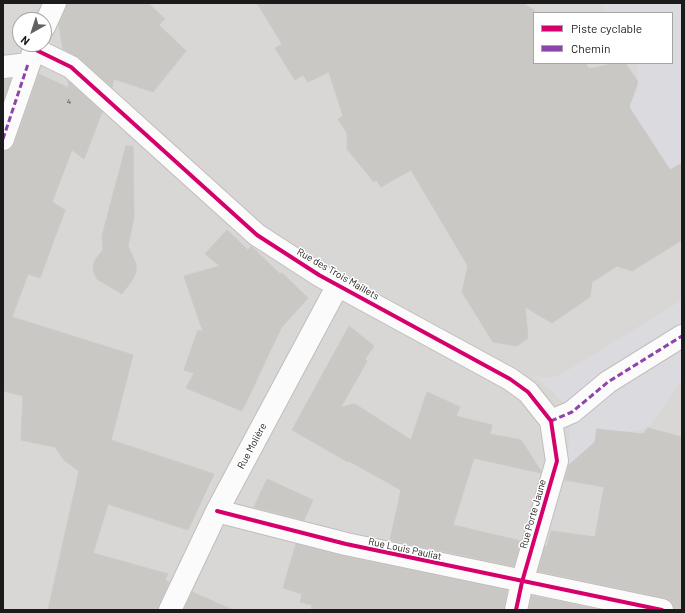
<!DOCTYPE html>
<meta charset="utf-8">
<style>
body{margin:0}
#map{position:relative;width:685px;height:613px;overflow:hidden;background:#eae7e4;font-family:Barlow,sans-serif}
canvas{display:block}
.frame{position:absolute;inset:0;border:4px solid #1b1b1b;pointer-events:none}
.legend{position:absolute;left:533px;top:12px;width:140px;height:52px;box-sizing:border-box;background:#fff;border:1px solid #a4a4a4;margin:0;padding:5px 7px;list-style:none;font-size:12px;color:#1b1b1b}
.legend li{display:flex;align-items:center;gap:8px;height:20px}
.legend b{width:20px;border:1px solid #a4a4a4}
.north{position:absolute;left:12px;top:12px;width:40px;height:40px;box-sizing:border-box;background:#fff;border:1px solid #a4a4a4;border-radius:50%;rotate:219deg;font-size:11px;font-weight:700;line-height:16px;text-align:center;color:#1b1b1b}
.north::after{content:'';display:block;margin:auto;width:14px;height:18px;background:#636261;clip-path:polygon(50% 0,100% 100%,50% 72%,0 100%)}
</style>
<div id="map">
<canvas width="685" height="613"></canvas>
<div class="frame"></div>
<ul class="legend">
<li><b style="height:5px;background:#d6006c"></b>Piste cyclable</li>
<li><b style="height:5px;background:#8e44ad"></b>Chemin</li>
</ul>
<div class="north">N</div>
</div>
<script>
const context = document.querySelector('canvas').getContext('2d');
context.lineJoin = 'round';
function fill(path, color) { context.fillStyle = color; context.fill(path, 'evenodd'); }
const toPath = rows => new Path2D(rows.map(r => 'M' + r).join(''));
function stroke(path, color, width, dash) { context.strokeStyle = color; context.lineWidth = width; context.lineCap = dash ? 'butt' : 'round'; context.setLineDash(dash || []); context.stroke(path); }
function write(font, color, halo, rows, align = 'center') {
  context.font = font + ' Barlow,sans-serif'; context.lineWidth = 3; context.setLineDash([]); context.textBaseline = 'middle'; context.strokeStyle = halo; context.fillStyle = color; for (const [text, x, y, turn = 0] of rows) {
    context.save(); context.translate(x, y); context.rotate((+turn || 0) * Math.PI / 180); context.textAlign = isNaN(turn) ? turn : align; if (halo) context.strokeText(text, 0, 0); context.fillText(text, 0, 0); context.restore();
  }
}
fill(toPath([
 [3,3,682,3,682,610,3,610],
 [534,13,672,13,672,63,534,63],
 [20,20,44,20,44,44,20,44]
]), '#d9d7d5');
fill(toPath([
 [599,3,682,3,682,190,625,101,633,97,638,82,637,65,630,63,672,63,672,13,606,13],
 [682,300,682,381,648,428,628,432,597,429,595,442,566,467,572,412,554,393,533,375,545,378,552,377,560,375]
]), '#dbdade');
const building = toPath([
 [67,3,148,3,165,19,159,25,186,51,153,92,114,79,112,87,79,58,63,49,59,25,66,8,67,3],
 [257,3,522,3,534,10,534,63,585,63,589,69,615,63,625,63,638,82,629,107,670,170,682,163,682,240,632,271,617,266,606,273,592,282,590,297,552,323,525,307,528,338,517,346,493,342,462,292,468,266,411,170,381,187,376,180,374,182,347,149,347,133,338,119,343,116,329,72,308,82,303,75,295,80,275,48,282,44,257,3],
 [39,74,69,88,68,81,102,112,84,159,72,150,52,202,65,210,40,278,28,274,12,317,133,355,111,440,214,474,188,530,108,504,93,553,168,574,165,580,169,582,159,605,158,610,48,610,79,471,64,460,55,447,21,440,23,396,3,391,3,151,11,149,15,143,39,74],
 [3,79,11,79,3,101,3,79],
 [126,146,133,146,134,217,128,246,136,264,136,272,133,279,122,294,97,279,94,273,93,267,95,260,103,250,102,236,126,146],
 [227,230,248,250,251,246,280,274,282,273,308,298,281,328,242,411,186,388,194,373,184,370,198,330,203,332,184,276,220,266,205,254,227,230],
 [349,326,374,346,365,359,367,361,341,407,355,404,411,440,427,392,460,407,456,416,492,425,490,434,521,440,541,471,541,473,474,458,453,525,521,541,514,566,390,540,401,490,349,461,348,462,292,430,349,326],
 [648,428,682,437,682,610,674,610,674,606,671,601,665,598,538,571,545,546,547,547,551,531,595,537,604,487,565,480,569,465,595,442,597,429,643,434,648,428],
 [267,479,313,500,304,520,254,507,267,479],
 [296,544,343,556,507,590,504,610,311,610,312,605,300,602,302,594,283,588,296,544],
 [192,592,233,610,184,610,192,592],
 [532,596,601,610,529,610,532,596]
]);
fill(building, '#cac8c5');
stroke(building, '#ccc9c6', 1);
const minor = toPath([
 [44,27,55,3],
 [34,49,71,67,257,235,319,275,510,379,528,392,551,421,557,461,522,582,516,610],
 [3,67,28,64],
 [3,139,36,44],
 [551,421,572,412,608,382,682,336],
 [217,511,346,544,662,610],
 [170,610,217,511,338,285]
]);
stroke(minor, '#bfbebc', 24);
stroke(minor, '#fcfbfb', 22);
stroke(toPath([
 [3,139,28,64],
 [551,421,572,412,608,382,682,336]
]), '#8e44ad', 3, [6, 3]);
stroke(toPath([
 [34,49,71,67,257,235,319,275,510,379,528,392,551,421,557,461,522,582,516,610],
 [217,511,346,544,662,610]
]), '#d6006c', 4);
write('8px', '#474646', null, [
 ["4",69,101]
]);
write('10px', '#1b1b1b', '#fff', [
 ["Rue des Trois Maillets",338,274,30],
 ["Rue Molière",252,446,-62],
 ["Rue Porte Jaune",533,514,-74],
 ["Rue Louis Pauliat",405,549,12]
]);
</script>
